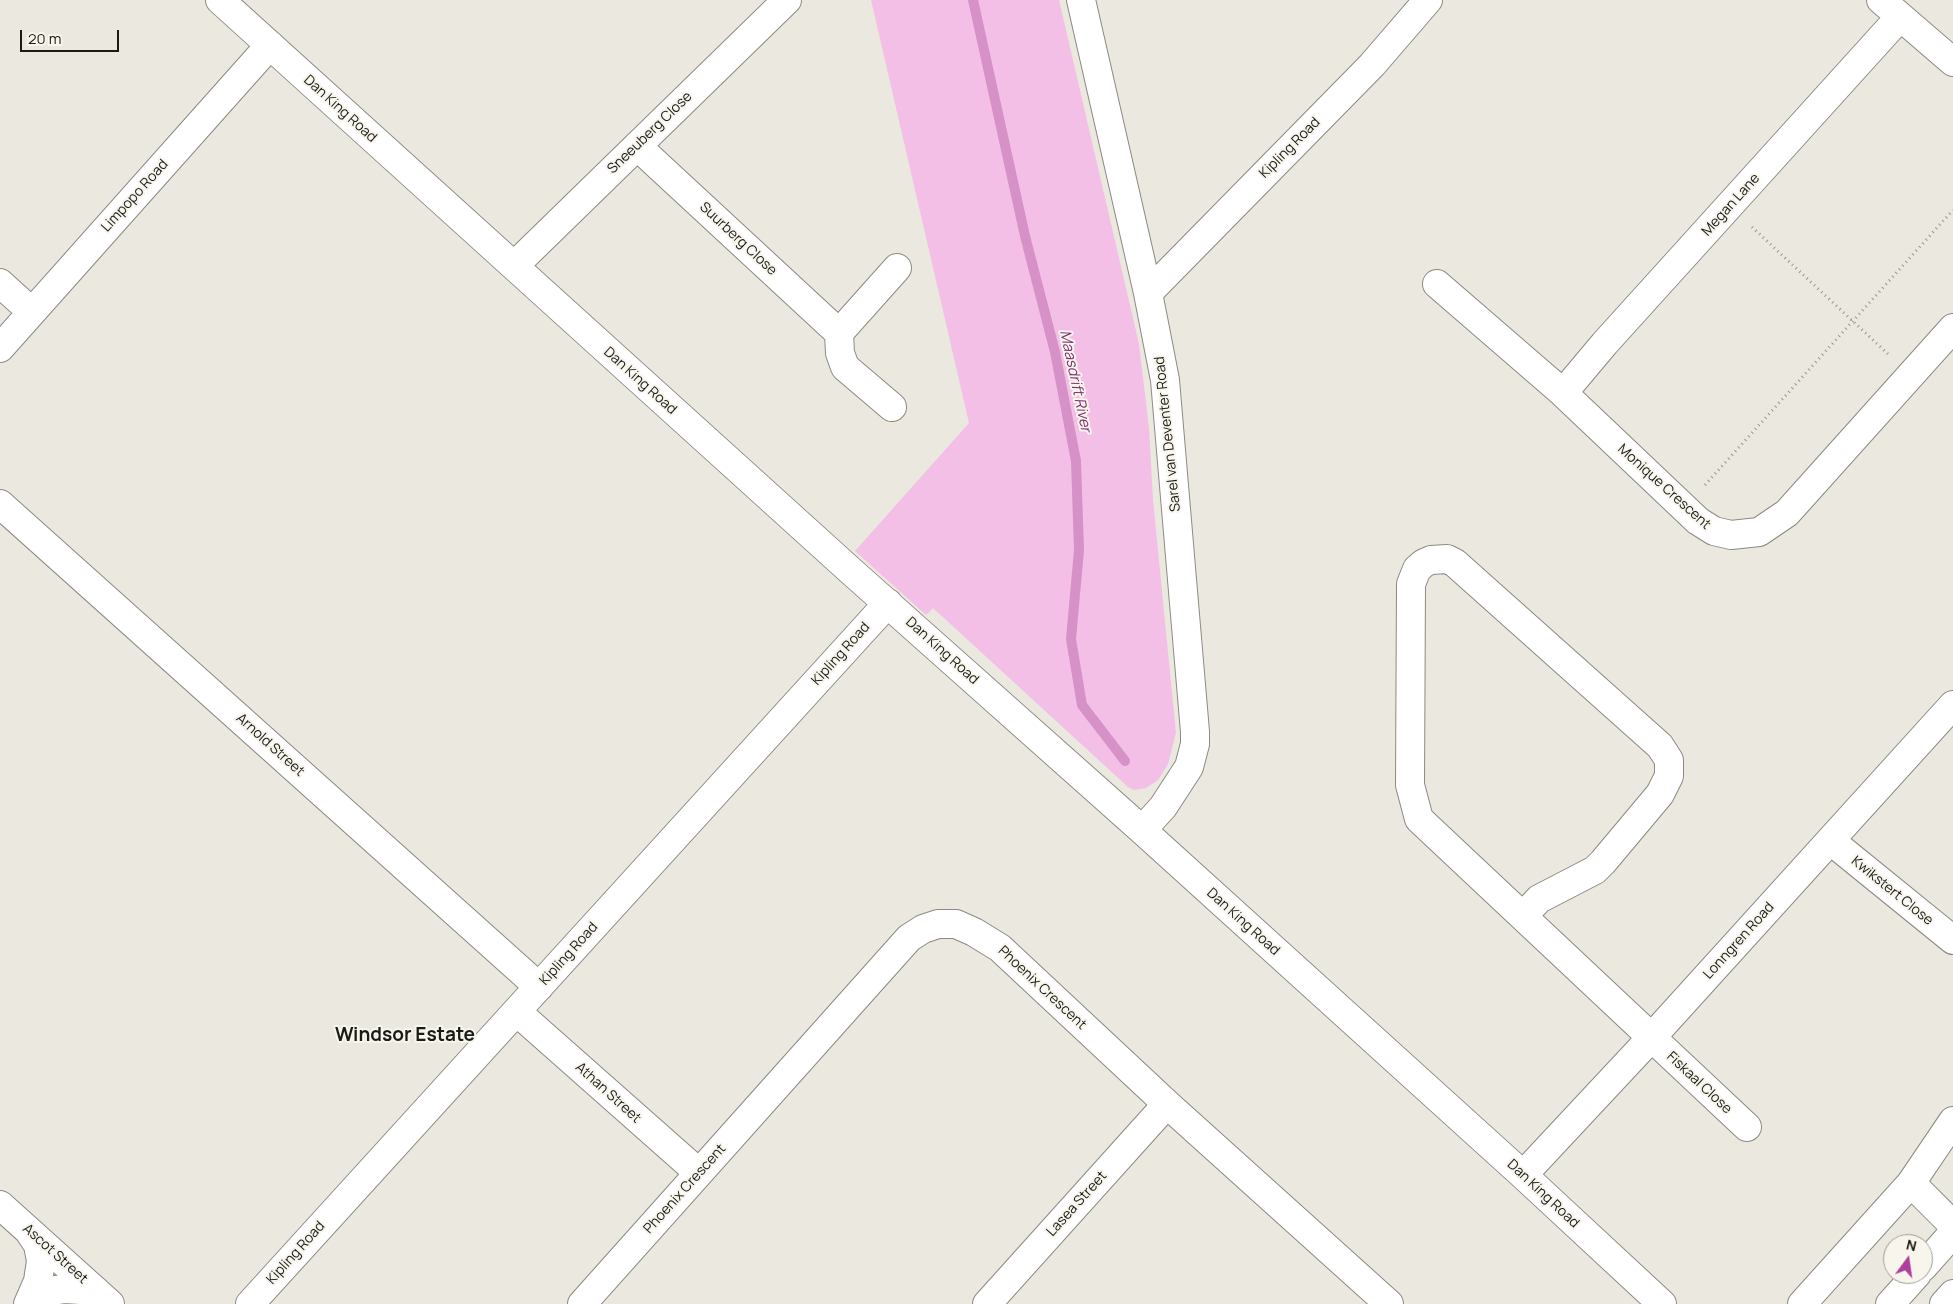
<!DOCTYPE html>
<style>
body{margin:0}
#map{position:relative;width:1953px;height:1304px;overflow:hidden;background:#eae8df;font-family:Manrope,sans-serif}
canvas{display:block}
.north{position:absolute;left:1883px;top:1234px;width:50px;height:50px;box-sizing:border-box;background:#f7f5ec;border:1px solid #9f9d96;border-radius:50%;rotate:14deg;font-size:14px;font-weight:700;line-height:20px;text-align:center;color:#1a1a16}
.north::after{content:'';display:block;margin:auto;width:18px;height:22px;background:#ad3e9b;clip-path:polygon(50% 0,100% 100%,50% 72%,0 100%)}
.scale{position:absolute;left:20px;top:30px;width:99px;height:22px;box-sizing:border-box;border:2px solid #1a1a16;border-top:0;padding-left:6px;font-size:15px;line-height:18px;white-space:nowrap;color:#1a1a16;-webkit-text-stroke:4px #f7f5ec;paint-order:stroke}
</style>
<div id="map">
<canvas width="1953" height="1304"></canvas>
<div class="north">N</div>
<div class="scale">20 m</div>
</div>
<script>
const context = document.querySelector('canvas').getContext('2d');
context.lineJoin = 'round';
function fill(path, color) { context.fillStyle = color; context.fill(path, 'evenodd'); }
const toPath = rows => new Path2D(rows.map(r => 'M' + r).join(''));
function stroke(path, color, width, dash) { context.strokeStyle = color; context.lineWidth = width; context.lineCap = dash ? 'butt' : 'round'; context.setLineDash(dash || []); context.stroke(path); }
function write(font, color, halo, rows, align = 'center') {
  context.font = font + ' Manrope,sans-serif'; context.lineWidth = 4; context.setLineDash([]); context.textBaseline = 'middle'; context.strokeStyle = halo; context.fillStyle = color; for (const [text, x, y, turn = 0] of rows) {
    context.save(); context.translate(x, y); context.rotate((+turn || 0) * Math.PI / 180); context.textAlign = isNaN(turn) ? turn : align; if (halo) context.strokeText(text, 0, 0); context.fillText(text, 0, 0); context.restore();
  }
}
fill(toPath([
 [871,0,1059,0,1139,344,1149,428,1153,500,1176,733,1168,764,1158,780,1146,788,1134,790,1128,787,933,608,926,615,855,551,969,423]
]), '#f3bfe7');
stroke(toPath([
 [973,0,1025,236,1055,352,1076,461,1079,550,1071,639,1082,705,1125,761]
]), '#d691c7', 10);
const minor = toPath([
 [220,0,852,572,1142,830,1523,1175,1662,1304],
 [1081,0,1148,293,1165,380,1195,732,1195,744,1189,767,1163,807,1142,830],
 [1881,0,1953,62],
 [637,146,839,333],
 [514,266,787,0],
 [0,283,32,312],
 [1437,284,1563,393,1698,521,1714,531,1731,535,1759,532,1787,513,1953,328],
 [1148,293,1372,65,1428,0],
 [0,348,270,45],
 [1563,393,1605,343,1900,17],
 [892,407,845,367,840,353,839,333,897,268],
 [0,504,539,987],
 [1831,841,1953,940],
 [1523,916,1539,899,1595,870,1603,862,1660,794,1669,776,1669,760,1660,746,1455,563,1447,559,1431,560,1424,563,1417,569,1411,584,1410,785,1419,819,1747,1127],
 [517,1012,699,1173],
 [1523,1175,1651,1038,1953,705],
 [1911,1183,1953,1225],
 [0,1205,110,1304],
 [1923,1267,1953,1233],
 [28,1304,38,1281,41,1261,38,1245,30,1233],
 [34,1304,56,1290,65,1289,96,1291],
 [250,1304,888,603],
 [582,1304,909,938,923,929,938,924,956,924,974,932,1000,948,1167,1104,1389,1304],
 [987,1304,1167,1104],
 [1802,1304,1911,1183,1953,1121],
 [1890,1304,1917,1274],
 [1944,1304,1953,1294]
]);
stroke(minor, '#8c8a82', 30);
stroke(toPath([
 [1752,227,1888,354],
 [1705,485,1953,210]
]), '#97968f', 3, [1, 4]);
stroke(minor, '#fff', 28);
write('14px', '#1a1a16', '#f7f5ec', [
 ["Dan King Road",340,109,42],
 ["Sneeuberg Close",650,133,-44],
 ["Kipling Road",1290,148,-45],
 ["Limpopo Road",135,196,-48],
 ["Megan Lane",1731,205,-48],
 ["Suurberg Close",738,239,43],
 ["Dan King Road",640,381,42],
 ["Sarel van Deventer Road",1168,434,-96],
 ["Monique Crescent",1664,487,42],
 ["Dan King Road",942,651,42],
 ["Kipling Road",841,654,-48],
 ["Arnold Street",270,745,42],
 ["Kwikstert Close",1892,891,39],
 ["Dan King Road",1243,922,42],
 ["Lonngren Road",1739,941,-48],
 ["Kipling Road",569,954,-48],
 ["Phoenix Crescent",1042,988,43],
 ["Fiskaal Close",1699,1083,43],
 ["Athan Street",608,1093,42],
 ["Phoenix Crescent",685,1189,-48],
 ["Dan King Road",1543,1194,43],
 ["Lasea Street",1077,1204,-48],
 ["Kipling Road",296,1253,-48],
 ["Ascot Street",55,1254,42]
]);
write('italic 15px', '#813073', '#f7f5ec', [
 ["Maasdrift River",1075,381,78]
]);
write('bold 19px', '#1a1a16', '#f7f5ec', [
 ["Windsor Estate",405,1036]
]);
</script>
